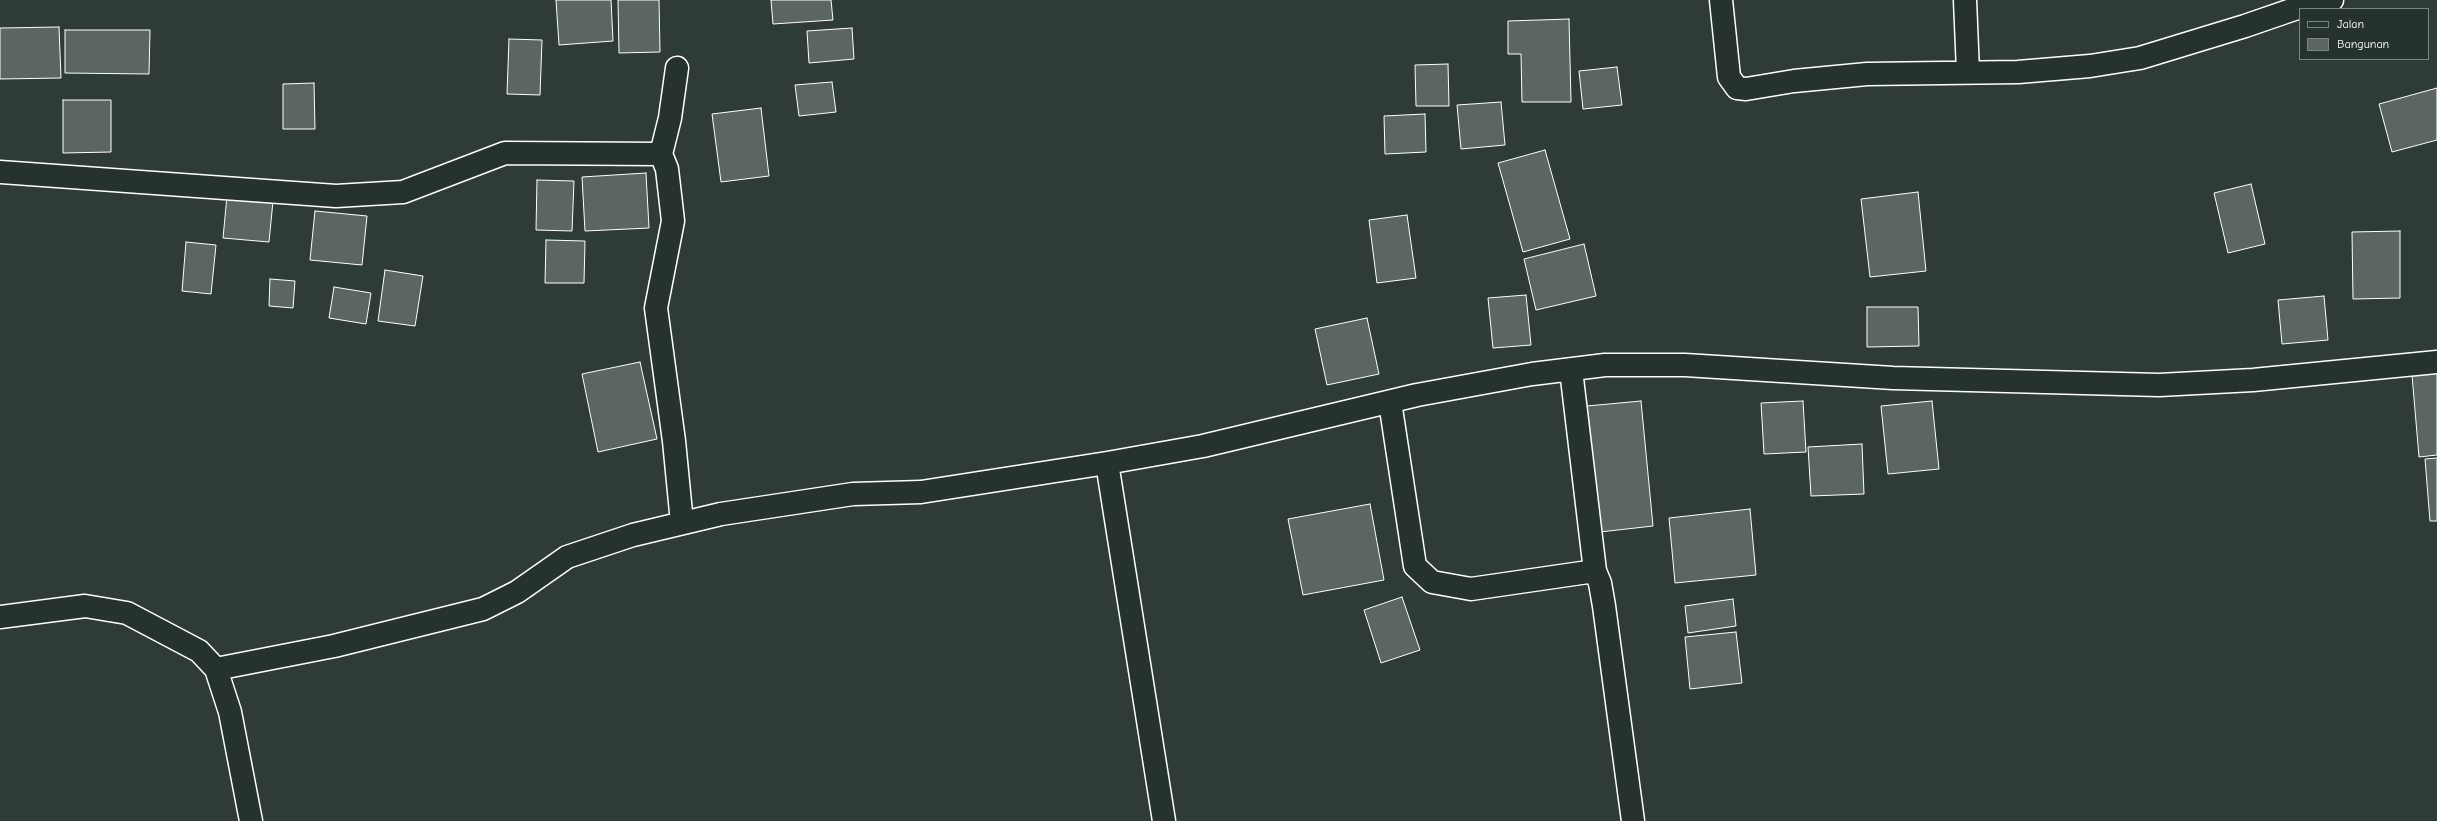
<!DOCTYPE html>
<style>
body{margin:0}
#map{position:relative;width:2437px;height:821px;overflow:hidden;background:#2f3b35;font-family:"Comic Neue",sans-serif}
canvas{display:block}
.legend{position:absolute;left:2299px;top:8px;width:130px;height:52px;box-sizing:border-box;background:#26332d;border:1px solid #7d8581;margin:0;padding:5px 7px;list-style:none;font-size:12px;color:#fff}
.legend li{display:flex;align-items:center;gap:8px;height:20px}
.legend b{width:20px;border:1px solid #7d8581}
</style>
<div id="map">
<canvas width="2437" height="821"></canvas>
<ul class="legend">
<li><b style="height:5px;background:#26332d"></b>Jalan</li>
<li><b style="height:11px;background:#5b6661"></b>Bangunan</li>
</ul>
</div>
<script>
const context = document.querySelector('canvas').getContext('2d');
context.lineJoin = 'round';
function fill(path, color) { context.fillStyle = color; context.fill(path, 'evenodd'); }
const toPath = rows => new Path2D(rows.map(r => 'M' + r).join(''));
function stroke(path, color, width, dash) { context.strokeStyle = color; context.lineWidth = width; context.lineCap = dash ? 'butt' : 'round'; context.setLineDash(dash || []); context.stroke(path); }
const building = toPath([
 [556,0,611,0,613,41,559,45,556,0],
 [618,0,659,0,660,52,619,53,618,0],
 [771,0,831,0,833,20,773,24,771,0],
 [1569,19,1571,102,1522,102,1521,54,1508,54,1508,21,1569,19],
 [59,27,61,78,0,79,0,28,59,27],
 [852,28,854,59,809,63,807,31,852,28],
 [65,30,150,30,149,74,65,73,65,30],
 [509,39,542,40,540,95,507,94,509,39],
 [1448,64,1449,106,1416,106,1415,65,1448,64],
 [1617,67,1622,105,1583,109,1579,71,1617,67],
 [832,82,836,112,799,116,795,85,832,82],
 [314,83,315,129,283,129,283,84,314,83],
 [2437,88,2437,140,2392,152,2379,104,2437,88],
 [63,100,111,100,111,152,63,153,63,100],
 [1501,102,1505,145,1461,149,1457,105,1501,102],
 [761,108,769,176,721,182,712,114,761,108],
 [1425,114,1426,152,1385,154,1384,116,1425,114],
 [1545,150,1570,239,1523,252,1498,163,1545,150],
 [646,173,649,228,585,231,582,177,646,173],
 [537,180,574,181,572,231,536,230,537,180],
 [2251,184,2265,244,2228,253,2214,193,2251,184],
 [1918,192,1926,271,1870,277,1861,199,1918,192],
 [227,196,273,201,269,242,223,238,227,196],
 [315,211,367,216,362,265,310,260,315,211],
 [1407,215,1416,278,1377,283,1369,220,1407,215],
 [2400,231,2400,298,2353,299,2352,232,2400,231],
 [546,240,585,241,584,283,545,283,546,240],
 [186,242,216,245,211,294,182,291,186,242],
 [1584,244,1596,296,1536,310,1524,259,1584,244],
 [385,270,423,276,415,326,378,321,385,270],
 [270,279,295,281,293,308,269,306,270,279],
 [334,287,371,293,366,324,329,318,334,287],
 [1526,295,1531,345,1493,348,1488,298,1526,295],
 [2324,296,2328,340,2282,344,2278,300,2324,296],
 [1867,307,1918,307,1919,346,1867,347,1867,307],
 [1367,318,1379,374,1327,385,1315,329,1367,318],
 [640,362,657,439,598,452,582,374,640,362],
 [2437,373,2437,455,2419,457,2412,375,2437,373],
 [1641,401,1653,526,1600,532,1587,406,1641,401],
 [1803,401,1806,452,1764,454,1761,403,1803,401],
 [1932,401,1939,469,1888,474,1881,406,1932,401],
 [1862,444,1864,494,1811,496,1808,447,1862,444],
 [2437,458,2437,521,2430,521,2425,459,2437,458],
 [1370,504,1384,580,1303,595,1288,519,1370,504],
 [1750,509,1756,575,1675,583,1669,518,1750,509],
 [1402,597,1420,650,1381,663,1364,610,1402,597],
 [1733,599,1736,626,1688,633,1685,606,1733,599],
 [1736,632,1742,683,1690,689,1685,637,1736,632]
]);
fill(building, '#5b6661');
stroke(building, '#fff', 1);
const minor = toPath([
 [1721,0,1729,77,1737,88,1746,89,1794,81,1867,74,2018,72,2090,66,2140,58,2245,26,2303,6,2332,0],
 [1965,0,1968,72],
 [661,154,670,118,677,68],
 [0,172,336,196,403,192,505,153,661,154,667,169,673,221,656,308,674,441,682,523],
 [1571,370,1595,571],
 [1390,402,1415,566,1432,582,1471,589,1595,571,1600,583,1604,606,1633,821],
 [1107,463,1164,821],
 [0,617,85,606,127,613,199,651,216,669,230,712,251,821],
 [216,669,334,646,483,609,517,592,567,557,633,535,721,514,853,494,921,492,1107,463,1203,446,1417,395,1532,374,1605,365,1685,365,1893,378,2159,385,2253,380,2437,362]
]);
stroke(minor, '#fff', 25);
stroke(minor, '#26332d', 22);
</script>
